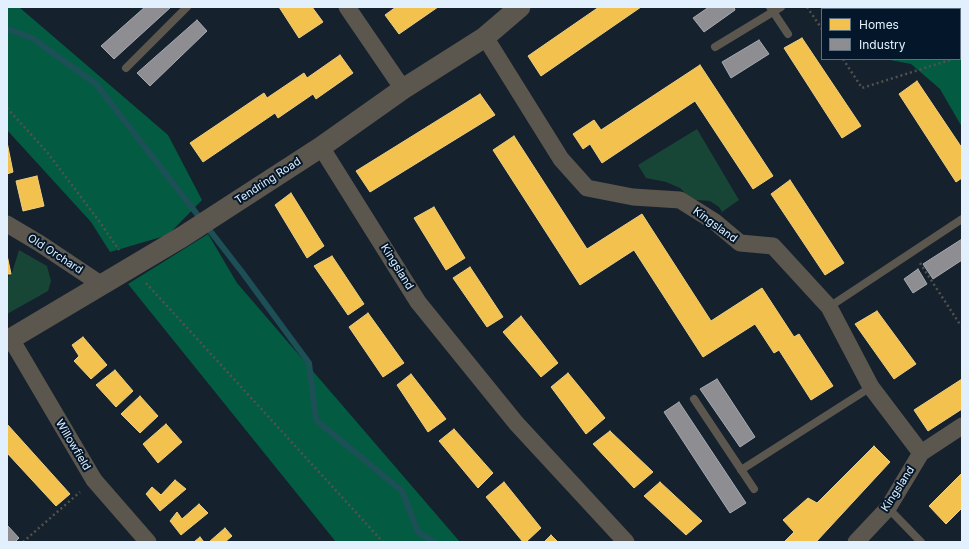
<!DOCTYPE html>
<html>
<head>
<meta charset="utf-8">
<style>
  body { margin:0 }
  #map { position:relative; width:969px; height:549px; overflow:hidden; background:#15212c; font-family:Inter,sans-serif }
  canvas { display:block }
  .frame { position:absolute; inset:0; border:8px solid #e2f0fd; pointer-events:none }
  .legend { position:absolute; left:821px; top:8px; width:140px; height:52px; box-sizing:border-box; background:#04172a; border:1px solid #5d6e7e; margin:0; padding:5px 7px; list-style:none; font-size:12px; color:#e2f0fd }
  .legend li { display:flex; align-items:center; gap:8px; height:20px }
  .legend b { width:20px; border:1px solid #5d6e7e }
</style>
</head>
<body>
<div id="map">
<canvas width="969" height="549"></canvas>
<div class="frame"></div>
<ul class="legend">
<li><b style="height:11px;background:#f2c14e"></b>Homes</li>
<li><b style="height:11px;background:#8d8d92"></b>Industry</li>
</ul>
</div>
<script>
const g = document.querySelector('canvas').getContext('2d');
g.lineJoin = 'round';
function fillPath(path, color) { g.fillStyle = color; g.fill(path, 'evenodd'); }
const shape = rows => new Path2D(rows.map(r => 'M' + r).join(''));
function trace(path, color, width, dash) { g.strokeStyle = color; g.lineWidth = width; g.lineCap = dash ? 'butt' : 'round'; g.setLineDash(dash || []); g.stroke(path); }
function write(font, color, halo, rows, align = 'center') {
  g.font = font + ' Inter,sans-serif'; g.lineWidth = 4; g.setLineDash([]); g.textBaseline = 'middle'; g.strokeStyle = halo; g.fillStyle = color; for (const [text, x, y, turn = 0] of rows) {
    g.save(); g.translate(x, y); g.rotate((+turn || 0) * Math.PI / 180); g.textAlign = isNaN(turn) ? turn : align; if (halo) g.strokeText(text, 0, 0); g.fillText(text, 0, 0); g.restore();
  }
}
const green = shape([
  [697,129,739,200,722,212,719,207,710,201,696,200,689,197,680,188,666,182,646,178,638,165],
  [19,250,47,266,51,281,48,291,7,314,7,278,12,273]
]);
const forest = shape([
  [7,7,19,7,168,135,202,200,168,235,110,252,91,222,7,130],
  [833,7,943,7,944,9,833,9],
  [960,41,962,45,962,127,940,89,911,64,885,59,960,59],
  [208,234,237,283,460,542,336,542,128,284]
]);
const homes = shape([
  [279,7,312,7,323,22,299,38,279,7],
  [396,7,438,7,399,34,385,15,396,7],
  [599,7,641,7,541,76,528,56,599,7],
  [802,38,861,126,842,138,784,48,802,38],
  [340,55,353,73,316,99,313,94,278,118,275,113,203,162,190,143,264,93,267,98,304,73,307,78,340,55],
  [700,65,773,176,753,189,695,101,602,163,590,144,583,149,573,134,594,120,601,130,700,65],
  [917,81,962,148,962,178,956,182,899,94,917,81],
  [480,94,495,115,370,192,356,171,480,94],
  [514,136,587,249,642,214,711,321,762,288,794,337,799,334,833,386,811,400,779,350,774,353,755,324,703,357,634,250,580,285,493,150,514,136],
  [7,142,13,172,7,174,7,142],
  [37,176,44,206,23,211,16,181,37,176],
  [790,180,844,263,825,275,771,194,790,180],
  [291,193,324,246,307,258,275,205,291,193],
  [434,207,465,258,446,270,414,218,434,207],
  [7,255,11,274,7,274,7,255],
  [332,256,364,304,348,315,314,266,332,256],
  [470,267,503,317,487,327,453,278,470,267],
  [877,311,916,364,894,379,855,324,877,311],
  [368,313,404,363,383,377,349,327,368,313],
  [521,316,558,363,541,377,503,332,521,316],
  [83,337,107,365,91,379,74,361,79,356,72,345,83,337],
  [115,370,133,391,116,407,96,385,115,370],
  [568,373,605,418,586,434,551,387,568,373],
  [411,374,446,419,428,432,397,385,411,374],
  [962,379,962,409,928,431,914,410,962,379],
  [140,396,158,416,140,433,121,414,140,396],
  [7,424,70,494,56,506,7,453,7,424],
  [166,424,182,442,158,463,143,444,166,424],
  [454,429,493,473,478,488,439,441,454,429],
  [610,431,653,472,634,488,593,444,610,431],
  [874,446,890,462,816,542,784,542,794,532,783,520,808,498,817,503,874,446],
  [962,473,962,508,946,524,929,506,962,473],
  [175,480,186,489,160,511,146,494,152,487,161,495,175,480],
  [504,482,541,528,526,542,523,542,486,497,504,482],
  [660,482,702,521,686,535,644,496,660,482],
  [199,504,208,513,181,535,170,521,177,512,182,519,199,504],
  [225,528,232,536,225,542,209,542,225,528],
  [551,535,558,542,544,542,551,535],
  [200,537,204,542,194,542,200,537]
]);
const industry = shape([
  [145,7,171,7,114,59,101,46,145,7],
  [709,7,734,7,735,10,704,32,693,18,709,7],
  [197,20,207,31,150,86,137,73,197,20],
  [759,40,769,54,731,78,722,62,759,40],
  [962,239,962,260,933,279,923,264,962,239],
  [918,269,927,284,913,293,904,279,918,269],
  [717,379,755,437,740,447,700,389,717,379],
  [679,402,746,503,730,513,664,412,679,402],
  [7,525,19,538,15,542,7,542,7,525]
]);
const stream = shape([
  [7,29,32,38,96,84,242,272,309,363,316,420,402,491,418,532,434,542]
]);
const path = shape([
  [807,7,822,29],
  [955,7,956,9],
  [960,15,962,18],
  [960,57,962,56],
  [843,59,862,88,953,59],
  [7,108,47,152,99,221,119,250],
  [920,263,961,326],
  [146,283,383,542],
  [23,542,80,492]
]);
const service = shape([
  [770,7,788,34],
  [715,47,781,7],
  [126,68,187,7],
  [829,307,962,219],
  [694,399,754,489],
  [741,470,871,387],
  [888,508,921,542]
]);
const minor = shape([
  [347,7,403,89],
  [485,37,561,159,587,188,633,197,680,200,715,222,740,243,773,246,829,307,871,387,921,453,888,508,856,542],
  [321,147,418,302,516,423,626,542],
  [7,224,39,243,102,285],
  [11,339,94,480,148,542],
  [921,453,962,426]
]);
const tertiary = shape([
  [7,341,182,237,321,147,403,89,485,37,520,7]
]);
const streetNames = [
  ["Tendring Road",268,181,-33],
  ["Kingsland",715,225,36],
  ["Old Orchard",55,254,33],
  ["Kingsland",397,267,58],
  ["Willowfield",73,445,59],
  ["Kingsland",898,489,-57]
];
fillPath(green, '#174636');
fillPath(forest, '#035c42');
fillPath(homes, '#f2c14e');
trace(homes, '#edcf82', 1);
fillPath(industry, '#8d8d92');
trace(industry, '#a6abb2', 1);
trace(stream, '#1c5056', 6);
trace(path, '#53514d', 2.5, [2, 3]);
trace(service, '#5b564e', 8);
trace(minor, '#5b564e', 17);
trace(tertiary, '#5b564e', 21);
write('11px', '#e2f0fd', '#04172a', streetNames);
</script>
</body>
</html>
